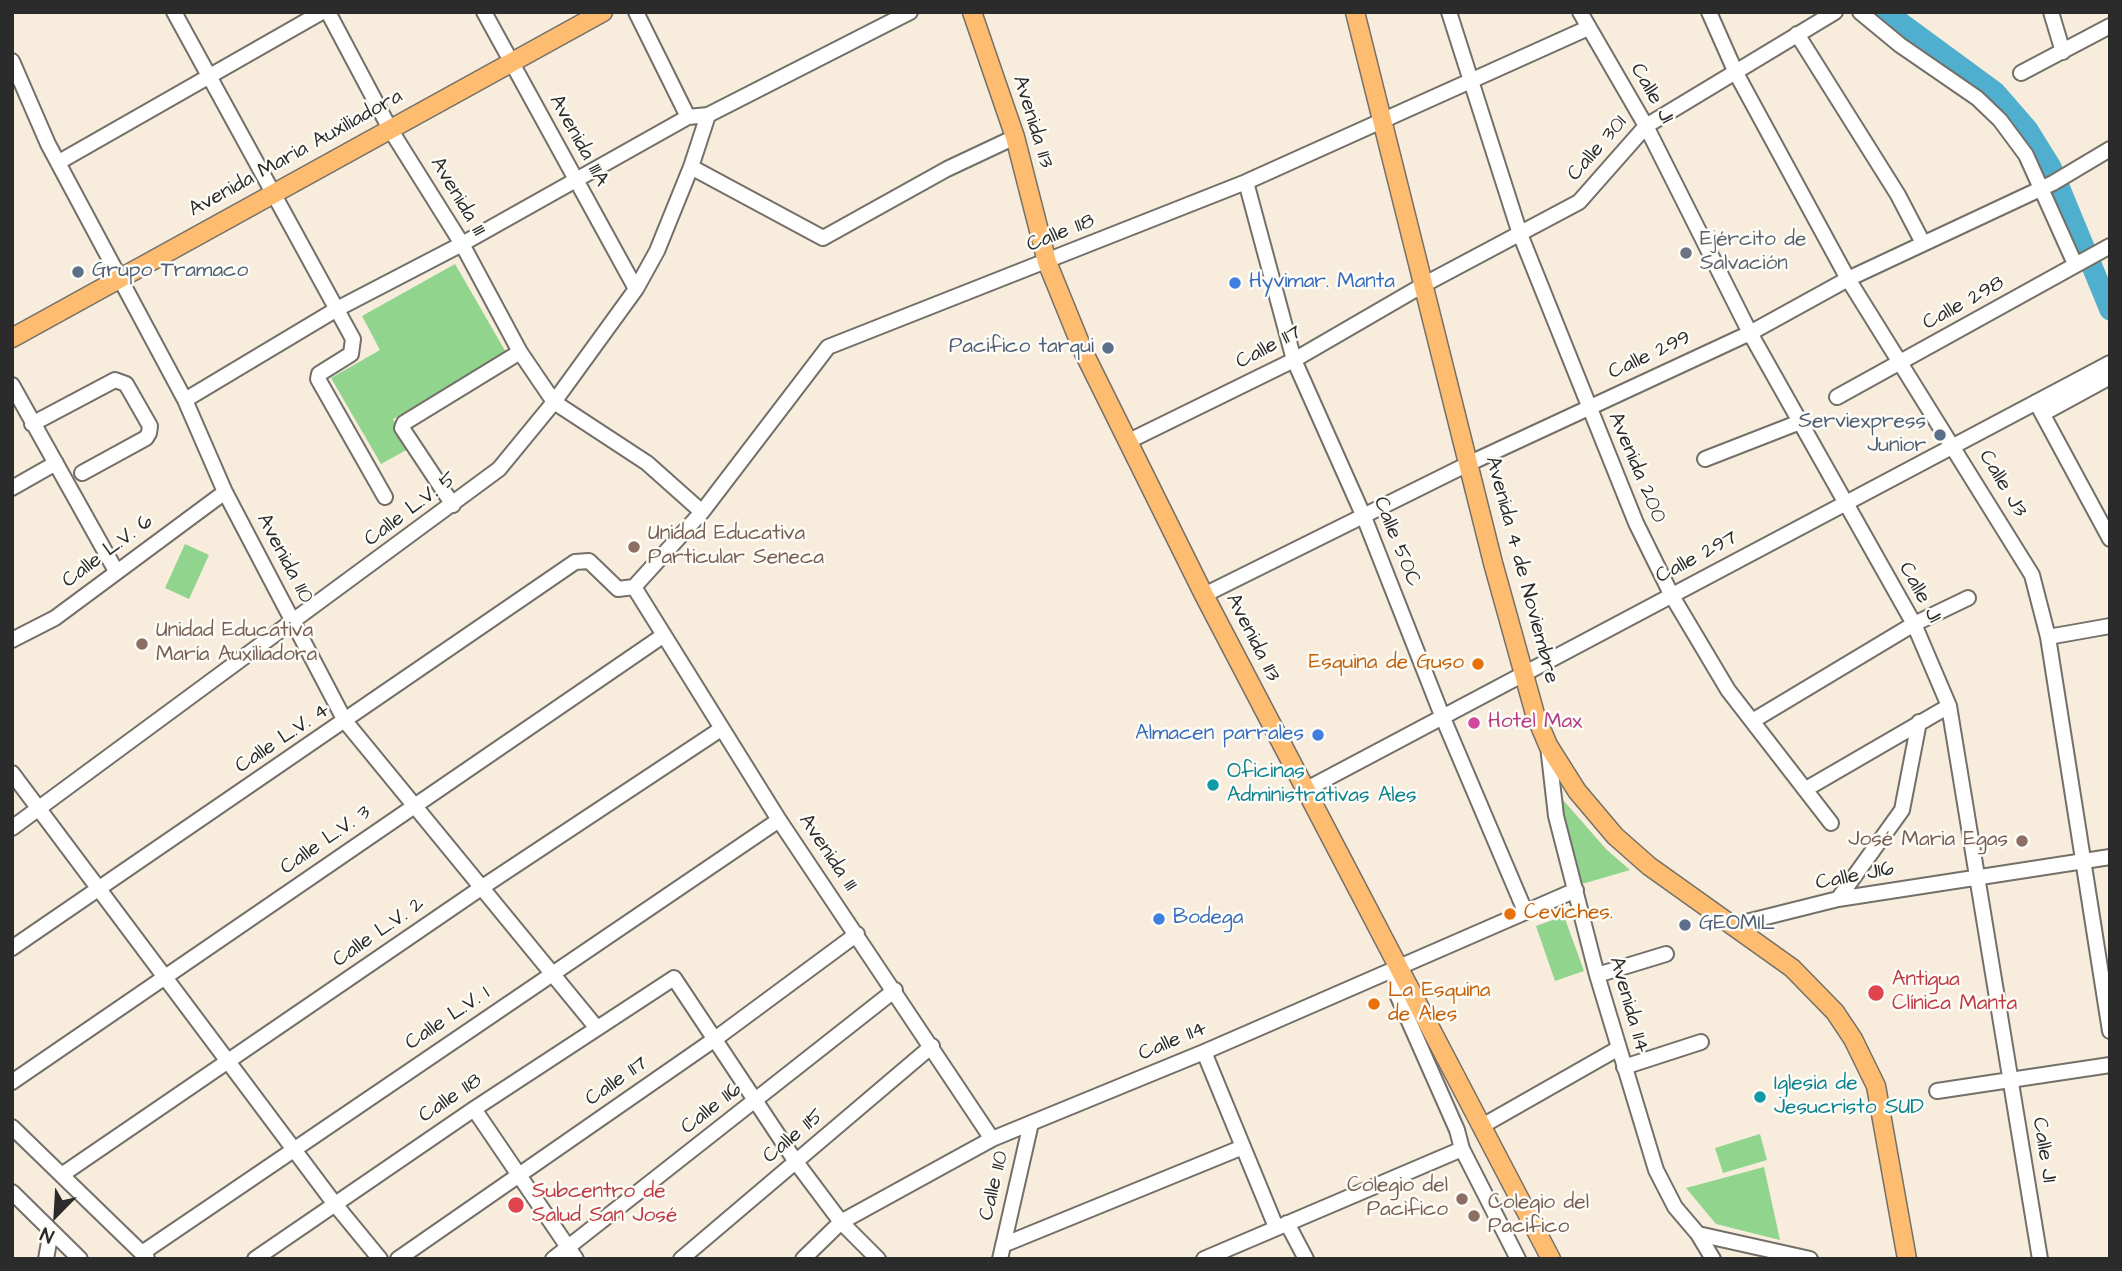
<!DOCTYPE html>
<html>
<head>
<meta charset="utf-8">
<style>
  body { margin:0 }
  #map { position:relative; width:2122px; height:1271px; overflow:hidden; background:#f8eddc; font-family:"Architects Daughter",sans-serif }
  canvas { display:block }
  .frame { position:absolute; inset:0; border:14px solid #2b2b2b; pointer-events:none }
  .north { position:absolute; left:21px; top:1180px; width:70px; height:70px; -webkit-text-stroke:5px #fdfcf7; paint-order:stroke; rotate:204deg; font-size:19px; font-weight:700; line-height:28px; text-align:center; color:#2b2b2b }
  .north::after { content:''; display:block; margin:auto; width:24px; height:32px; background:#2b2b2b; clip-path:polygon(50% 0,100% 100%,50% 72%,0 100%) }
</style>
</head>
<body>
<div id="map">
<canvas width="2122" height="1271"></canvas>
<div class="frame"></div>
<div class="north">N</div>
</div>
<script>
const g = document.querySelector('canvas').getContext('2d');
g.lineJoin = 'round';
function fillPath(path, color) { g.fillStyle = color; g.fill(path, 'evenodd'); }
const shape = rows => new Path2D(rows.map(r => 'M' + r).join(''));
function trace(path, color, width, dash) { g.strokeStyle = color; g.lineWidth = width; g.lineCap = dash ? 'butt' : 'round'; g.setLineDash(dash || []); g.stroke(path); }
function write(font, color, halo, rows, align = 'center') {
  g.font = font + ' "Architects Daughter",sans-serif'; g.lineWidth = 5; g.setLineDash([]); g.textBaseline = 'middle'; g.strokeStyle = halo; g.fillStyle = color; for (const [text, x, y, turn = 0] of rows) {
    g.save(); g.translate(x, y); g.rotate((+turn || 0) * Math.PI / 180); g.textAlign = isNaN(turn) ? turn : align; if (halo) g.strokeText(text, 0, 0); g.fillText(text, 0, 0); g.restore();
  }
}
const green = shape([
  [455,264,507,354,393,419,410,448,381,464,331,378,380,350,362,316],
  [185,544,209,555,189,599,165,588],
  [1556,792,1606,849,1630,870,1582,884],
  [1564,916,1584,971,1555,981,1536,926],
  [1760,1134,1767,1160,1723,1173,1715,1148],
  [1764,1167,1780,1240,1716,1224,1686,1188]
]);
const river = shape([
  [1886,12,1995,92,2028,130,2051,167,2110,310]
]);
const minor = shape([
  [174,12,353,339,351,354,319,374,318,379,385,497],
  [328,12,390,129,462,244,520,352,554,402,647,463,702,512],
  [484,12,636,289],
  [636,12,688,117],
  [1449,12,1520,234,1636,523,1672,596,1728,690,1831,823],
  [1580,12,1646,126,1750,333,1914,624,1949,706,2040,1259],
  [1709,12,1736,73,1848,279,2032,575,2048,637,2110,1031],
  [1860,12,1900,45,1977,98,2000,120,2026,155,2075,264],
  [2051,12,2063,52],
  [1797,34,1898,195,1923,243],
  [12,61,48,144,185,400,225,492,345,721,596,1027],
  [2021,73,2110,26],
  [59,162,322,12],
  [691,167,823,238,947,169,1015,137],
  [1246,182,1294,360,1364,517,1443,718,1525,911],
  [12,385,116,571],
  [1837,397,2110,246],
  [185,400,337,309,462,244,688,117,708,115,910,12],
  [2036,402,2110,539],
  [2044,413,2110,377],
  [32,424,115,380,126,384,150,426,149,433,146,438,82,473],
  [1129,441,1294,360,1425,284,1579,202,1646,126,1835,12],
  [1705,459,1800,422],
  [12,488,56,463],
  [453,505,402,428,404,423,520,352],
  [634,587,702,512,828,347,1246,182,1588,28],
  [634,587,779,820,992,1139],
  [1204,595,1470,463,1750,333,1848,279,2053,183,2110,149],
  [2048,637,2110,626],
  [12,640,55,618,225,492],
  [1754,720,1914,624,1968,598],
  [1548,746,1556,816,1597,975,1656,1170,1675,1207,1698,1234,1713,1259],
  [12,773,334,1203,380,1259],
  [1806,789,1949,706],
  [1305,790,2110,363],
  [12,828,499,469,554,402,636,289,657,251,691,167,708,115],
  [1838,899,1902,810,1919,722],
  [1734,925,1838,899,2110,857],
  [12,948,575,562,589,561,618,589,634,587],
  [1397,968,1396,992,1457,1130,1462,1149,1518,1259],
  [1597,975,1666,954],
  [1204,1052,1276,1227],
  [1624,1067,1701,1042],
  [12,1082,664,635],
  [1937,1091,2110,1065],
  [474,1109,576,1259],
  [1482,1126,1619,1048],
  [12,1127,147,1258],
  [63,1174,481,888,721,729],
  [12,1192,80,1259],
  [1287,1223,1306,1259],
  [1698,1234,1810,1259],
  [1003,1245,1243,1147],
  [142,1253,779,820],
  [46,1259,51,1231],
  [255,1259,474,1109,674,978,796,1162,841,1222,878,1259],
  [398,1259,715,1039,857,934],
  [553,1259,895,990],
  [681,1259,932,1046],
  [803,1259,841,1222,992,1139,1204,1052,1576,890],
  [1000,1259,1031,1123],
  [1204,1259,1462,1149]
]);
const major = shape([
  [972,12,1015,137,1047,262,1084,353,1204,595,1551,1259],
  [1355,12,1493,563,1535,714,1548,745,1577,791,1615,836,1649,866,1792,968,1835,1012,1853,1039,1876,1086,1907,1259],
  [12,338,603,12]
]);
const markers = [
  [1686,253,7,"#6b7280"],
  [78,272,7,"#5c6f8a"],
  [1235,283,7,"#3f7fe0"],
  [1108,348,7,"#5c6f8a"],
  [1940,435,7,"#5c6f8a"],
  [634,547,7,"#8d6e63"],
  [142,644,7,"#8d6e63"],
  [1478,664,7,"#e8710a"],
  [1474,723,7,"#d1479c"],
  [1318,735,7,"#3f7fe0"],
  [1213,785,7,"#0f9aa8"],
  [2022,841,7,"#8d6e63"],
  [1510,914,7,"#e8710a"],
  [1159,919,7,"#3f7fe0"],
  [1685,925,7,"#5c6f8a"],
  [1876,993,9,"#e0444e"],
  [1374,1004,7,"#e8710a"],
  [1760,1097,7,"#0f9aa8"],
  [1462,1199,7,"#8d6e63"],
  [516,1205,9,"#e0444e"],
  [1474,1216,7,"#8d6e63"]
];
const streetNames = [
  ["Calle J1",1651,94,60],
  ["Avenida 113",1032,122,73],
  ["Avenida 111A",578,141,61],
  ["Calle 301",1598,149,-49],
  ["Avenida Maria Auxiliadora",296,154,-29],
  ["Avenida 111",457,197,59],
  ["Calle 118",1061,234,-22],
  ["Calle 298",1964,304,-29],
  ["Calle 117",1269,348,-28],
  ["Calle 299",1650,356,-25],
  ["Avenida 200",1636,468,67],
  ["Calle J3",2002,484,59],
  ["Calle L.V. 5",411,510,-37],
  ["Calle 50C",1396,542,68],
  ["Calle L.V. 6",108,552,-37],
  ["Calle 297",1697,558,-28],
  ["Avenida 110",284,559,62],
  ["Avenida 4 de Noviembre",1521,570,75],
  ["Calle J1",1919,593,61],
  ["Avenida 113",1252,638,63],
  ["Calle L.V. 4",283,739,-34],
  ["Calle L.V. 3",326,841,-35],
  ["Avenida 111",827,853,56],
  ["Calle J16",1855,877,-11],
  ["Calle L.V. 2",379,933,-35],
  ["Avenida 114",1628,1005,74],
  ["Calle L.V. 1",448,1019,-34],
  ["Calle 114",1173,1042,-23],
  ["Calle 117",617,1082,-35],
  ["Calle 118",451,1099,-34],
  ["Calle 116",712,1109,-38],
  ["Calle 115",794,1137,-40],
  ["Calle J1",2043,1150,81],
  ["Calle 110",995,1186,-77]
];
const worshipNames = [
  ["Ejército de",1700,241],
  ["Salvación",1700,265]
];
const serviceNames = [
  ["Grupo Tramaco",92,272],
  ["Pacifico tarqui",1094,348,"right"],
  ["Serviexpress",1926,423,"right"],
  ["Junior",1926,447,"right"],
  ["GEOMIL",1699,925]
];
const shopNames = [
  ["Hyvimar. Manta",1249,283],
  ["Almacen parrales",1304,735,"right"],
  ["Bodega",1173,919]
];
const educationNames = [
  ["Unidad Educativa",648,535],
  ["Particular Seneca",648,559],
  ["Unidad Educativa",156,632],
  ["María Auxiliadora",156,656],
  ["José Maria Egas",2008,841,"right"],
  ["Colegio del",1448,1187,"right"],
  ["Pacìfico",1448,1211,"right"],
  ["Colegio del",1488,1204],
  ["Pacifico",1488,1228]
];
const foodNames = [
  ["Esquina de Guso",1464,664,"right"],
  ["Ceviches.",1524,914],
  ["La Esquina",1388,992],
  ["de Ales",1388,1016]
];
const hotelNames = [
  ["Hotel Max",1488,723]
];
const cultureNames = [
  ["Oficinas",1227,773],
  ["Administrativas Ales",1227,797],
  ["Iglesia de",1774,1085],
  ["Jesucristo SUD",1774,1109]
];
const healthNames = [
  ["Antigua",1892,981],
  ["Clínica Manta",1892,1005],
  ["Subcentro de",532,1193],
  ["Salud San José",532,1217]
];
fillPath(green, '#90d48d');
trace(river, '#50afcf', 21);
trace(minor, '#736f69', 18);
trace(major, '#736f69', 21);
trace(minor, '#fff', 14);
trace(major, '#fdbc6f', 18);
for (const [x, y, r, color] of markers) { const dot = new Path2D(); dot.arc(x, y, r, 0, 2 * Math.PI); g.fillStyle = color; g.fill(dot); trace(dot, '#fdfcf7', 2.5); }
write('21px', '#2b2b2b', '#fdfcf7', streetNames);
write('21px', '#5b616d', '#fdfcf7', worshipNames, 'left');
write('21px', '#4e5e75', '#fdfcf7', serviceNames, 'left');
write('21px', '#366cbe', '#fdfcf7', shopNames, 'left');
write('21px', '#785e54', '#fdfcf7', educationNames, 'left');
write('21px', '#c56008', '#fdfcf7', foodNames, 'left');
write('21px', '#b23c85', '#fdfcf7', hotelNames, 'left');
write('21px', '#0d838f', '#fdfcf7', cultureNames, 'left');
write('21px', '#be3a42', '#fdfcf7', healthNames, 'left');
</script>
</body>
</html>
